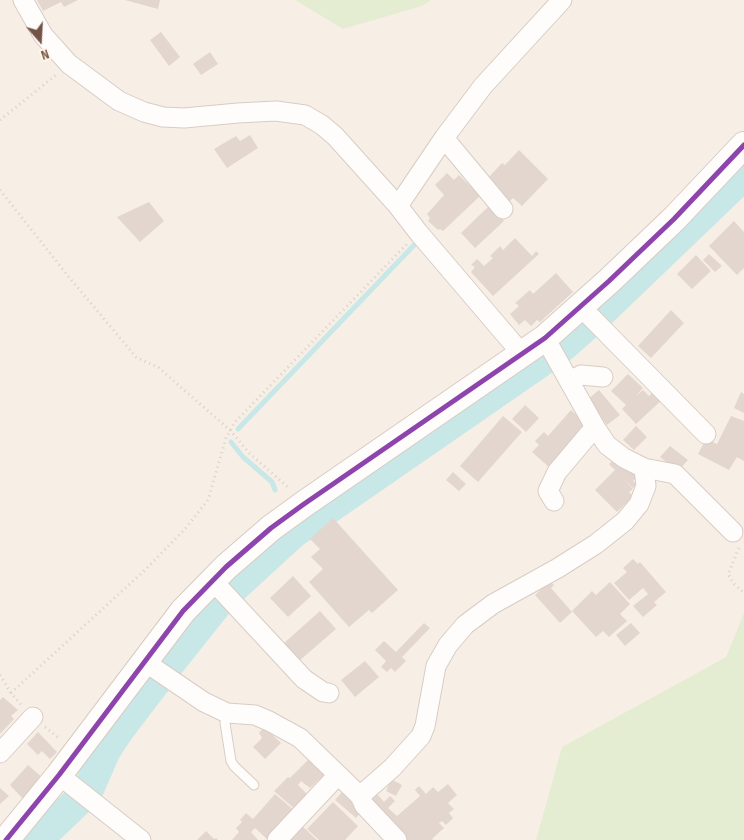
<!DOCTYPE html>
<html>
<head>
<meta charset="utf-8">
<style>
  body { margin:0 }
  #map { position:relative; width:744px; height:840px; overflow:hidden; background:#f7efe6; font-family:"Sofia Sans Condensed",sans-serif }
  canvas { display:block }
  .north { position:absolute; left:15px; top:15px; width:50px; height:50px; -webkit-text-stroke:4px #fff4e7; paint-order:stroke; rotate:161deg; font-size:14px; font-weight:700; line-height:20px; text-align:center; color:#755347 }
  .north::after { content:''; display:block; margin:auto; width:18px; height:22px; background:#755347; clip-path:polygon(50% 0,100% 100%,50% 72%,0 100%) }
</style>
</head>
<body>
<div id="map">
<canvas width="744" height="840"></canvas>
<div class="north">N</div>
</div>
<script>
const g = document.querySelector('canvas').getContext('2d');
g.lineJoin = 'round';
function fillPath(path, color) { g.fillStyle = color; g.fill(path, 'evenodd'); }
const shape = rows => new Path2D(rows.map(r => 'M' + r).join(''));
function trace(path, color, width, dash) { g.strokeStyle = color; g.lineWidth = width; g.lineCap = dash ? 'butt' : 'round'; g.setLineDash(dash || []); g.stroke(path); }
const green = shape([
  [295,0,431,0,422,6,343,29],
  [744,613,744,840,536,840,562,747,726,657]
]);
const stream = shape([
  [238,429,417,242,414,239],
  [231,442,243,457,272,482,275,490]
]);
const river = shape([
  [599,314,744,175],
  [562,347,588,324],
  [165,669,220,600,293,533,549,356],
  [89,788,105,751,118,731,156,681],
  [37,840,80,799]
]);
const building = shape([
  [37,0,78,0,64,7,61,2,43,11],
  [125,0,160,0,158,9],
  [161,32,180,57,169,66,150,40],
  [210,52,218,64,201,75,193,64],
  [250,135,258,148,227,168,214,149,236,136,240,141],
  [519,150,548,179,522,206,513,198,509,202,487,179,502,163,505,165],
  [447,173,454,180,459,175,480,196,443,231,440,229,438,230,428,221,430,218,427,214,444,195,435,185],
  [149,202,164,221,140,242,117,217],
  [490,205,504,221,475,248,461,233],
  [734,221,744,232,744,268,737,275,709,246],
  [515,238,532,256,536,251,539,254,493,296,471,272,475,267,471,265,477,259,484,266,493,258,490,256,500,246,503,250],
  [709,254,722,266,715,272,703,260],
  [696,255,711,271,692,289,677,274],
  [556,273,573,292,540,322,537,320,531,326,525,320,519,325,510,314,519,306,515,303,530,290,533,294],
  [671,310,684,323,651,358,638,346],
  [628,374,643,388,636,396,643,390,649,396,656,389,665,397,636,424,622,409,626,405,611,391],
  [599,390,620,415,607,425,587,400],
  [741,392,744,394,744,413,734,408],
  [525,405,539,418,526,432,512,419],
  [571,410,590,427,551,469,532,452,539,445,535,441,544,432,548,436],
  [503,416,522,432,478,482,460,466],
  [731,416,744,421,744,461,737,457,729,470,698,454,706,439,717,444],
  [636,426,647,437,634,450,623,440],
  [670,446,688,460,678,471,660,457],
  [618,456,638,476,633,481,637,485,633,488,624,480,633,489,629,492,633,496,617,512,595,490,615,470,609,464],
  [453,472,466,484,459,491,446,480],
  [333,518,398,590,372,613,369,610,349,627,309,582,323,569,311,557,320,549,310,539],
  [633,559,638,564,640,562,666,592,654,602,657,605,643,617,633,606,648,594,643,588,629,600,614,583,627,572,623,568],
  [293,576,311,596,288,617,270,598],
  [550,581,554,585,551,588,572,612,560,623,535,595],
  [610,582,630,604,620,614,627,621,609,637,603,631,596,637,572,611,592,591,596,595],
  [320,611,336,629,299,661,283,644],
  [424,623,430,628,402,657,406,661,395,672,391,668,387,672,381,667,386,661,375,650,384,641,396,652],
  [631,623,640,633,625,646,616,635],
  [365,661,379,677,355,697,341,680],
  [3,697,18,710,11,716,14,719,0,734,0,700],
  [264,727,281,743,265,759,253,747,262,738,259,733],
  [38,732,57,752,50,759,42,751,38,755,27,744],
  [312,756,327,772,310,788,301,781,298,785,311,798,297,811,274,791,288,777,290,778],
  [28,765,44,779,24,800,10,785],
  [391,779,402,785,396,796,386,791],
  [448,784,457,795,448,803,454,809,449,813,453,818,446,825,442,821,439,823,444,828,432,839,433,840,406,840,369,803,377,794,384,802,390,796,395,801,388,808,397,816,420,796,415,790,419,786,426,794,433,787,438,792],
  [0,788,9,796,0,804],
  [342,792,362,810,356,818,335,800],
  [275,794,296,812,271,840,268,840,255,828,251,832,258,840,232,840,239,832,236,828,242,822,240,820,246,813,253,819],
  [333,802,358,826,345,840,319,840,307,829],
  [300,824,317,840,285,840],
  [206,831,214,839,216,838,218,840,197,840]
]);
const path = shape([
  [0,120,56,75],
  [0,190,68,276,136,357,159,368,231,431,249,453,290,489],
  [739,548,728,574,733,583,744,593],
  [0,675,11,693,22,706],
  [11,693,145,570,185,529,208,500,226,438,235,422,407,244],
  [45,727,60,739]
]);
const service = shape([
  [227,713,225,723,231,761,234,766,254,785]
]);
const minor = shape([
  [23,0,43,35,69,64,119,101,144,112,163,117,184,118,238,113,276,111,305,115,322,125,335,136,398,206,418,232,522,354],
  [444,138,503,209],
  [398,206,444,138,483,86,562,0],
  [581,307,706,434],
  [545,338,595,427,607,445,624,458,644,468,675,474,733,532],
  [570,381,581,375,603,377],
  [554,501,548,491,557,472,595,427],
  [212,580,304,679,323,692,329,693],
  [145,662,204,702,227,713,255,715,269,721,300,738,360,796,364,805,397,840],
  [0,753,33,717],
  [59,775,141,840],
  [360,796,392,768,421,736,425,726,436,666,448,645,465,625,493,604,558,568,596,544,625,521,639,504,646,486,644,468],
  [277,840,337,776]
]);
const secondary = shape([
  [6,840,59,775,183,611,226,567,271,528,304,504,545,338,609,281,674,219,744,145]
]);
const bus1 = shape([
  [6,840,59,775,183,611,226,567,271,528,304,504,545,338,609,281,674,219,744,145]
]);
fillPath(green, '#e4edd1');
trace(stream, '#c8e7e7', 5);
trace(river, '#c8e7e7', 31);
fillPath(building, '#e3d6ce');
trace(service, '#d8ccc5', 11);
trace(minor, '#d8ccc5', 21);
trace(secondary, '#d7cbc3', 28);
trace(path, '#d9cfcb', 3, [1, 4]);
trace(service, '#fefdfb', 9);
trace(minor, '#fefdfb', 19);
trace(secondary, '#fefdfb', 26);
trace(bus1, '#8e44ad', 5);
</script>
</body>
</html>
